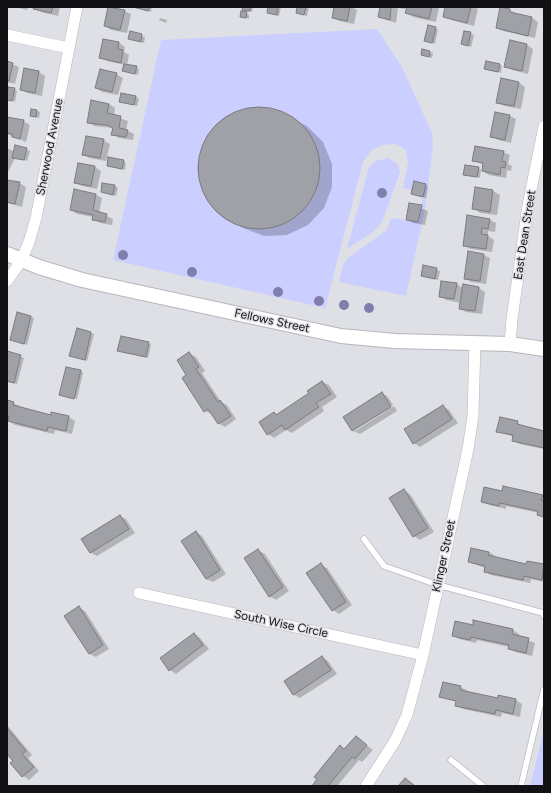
<!DOCTYPE html>
<html>
<head>
<meta charset="utf-8">
<style>
  body { margin:0 }
  #map { position:relative; width:551px; height:793px; overflow:hidden; background:#dfe0e6; font-family:Figtree,sans-serif }
  canvas { display:block }
  .frame { position:absolute; inset:0; border:8px solid #121214; pointer-events:none }
</style>
</head>
<body>
<div id="map">
<canvas width="551" height="793"></canvas>
<div class="frame"></div>
</div>
<script>
const g = document.querySelector('canvas').getContext('2d');
g.lineJoin = 'round';
function fillPath(path, color) { g.fillStyle = color; g.fill(path, 'evenodd'); }
const shape = rows => new Path2D(rows.map(r => 'M' + r).join(''));
function trace(path, color, width, dash) { g.strokeStyle = color; g.lineWidth = width; g.lineCap = dash ? 'butt' : 'round'; g.setLineDash(dash || []); g.stroke(path); }
function write(font, color, halo, rows, align = 'center') {
  g.font = font + ' Figtree,sans-serif'; g.lineWidth = 3; g.setLineDash([]); g.textBaseline = 'middle'; g.strokeStyle = halo; g.fillStyle = color; for (const [text, x, y, turn = 0] of rows) {
    g.save(); g.translate(x, y); g.rotate((+turn || 0) * Math.PI / 180); g.textAlign = isNaN(turn) ? turn : align; if (halo) g.strokeText(text, 0, 0); g.fillText(text, 0, 0); g.restore();
  }
}
const green = shape([
  [377,29,402,67,432,133,433,146,425,209,406,296,339,282,343,264,349,257,387,230,390,220,392,218,418,222,423,197,412,190,403,188,408,162,406,150,395,144,381,145,370,152,363,162,325,308,113,260,161,40],
  [388,158,398,164,400,172,382,222,373,232,347,249,369,167,376,161],
  [544,731,544,786,530,786,539,750]
]);
const shadow = shape([
  [15,7,28,7,27,10],
  [35,7,60,7,58,16,41,12],
  [134,7,152,7,151,12],
  [244,7,253,7,252,12,246,11,243,9],
  [269,7,281,7,279,16,268,13],
  [298,7,309,7,307,16,297,13],
  [335,7,352,7,357,10,354,24,339,21,333,17],
  [381,7,406,7,405,9,398,8,396,23,379,17],
  [408,7,439,7,436,22,413,17,406,13],
  [446,7,474,7,478,9,474,26,451,20,444,16],
  [510,10,516,14,532,18,538,22,535,38,503,31,497,28],
  [124,11,131,14,127,33,111,30,105,26],
  [246,13,249,15,249,19,241,16],
  [160,18,167,20,166,23,159,20],
  [435,28,438,30,435,44,425,41],
  [465,32,474,35,471,47,462,44],
  [131,33,145,37,144,43,129,39],
  [511,41,527,45,533,49,528,74,512,70,505,66],
  [119,43,125,47,124,52,129,55,127,65,139,69,138,75,124,71,125,65,107,61,100,57],
  [430,52,433,53,432,58,422,55],
  [7,62,19,67,15,84,7,82],
  [500,65,502,66,501,73,485,68],
  [25,69,39,72,45,76,42,96,27,93,21,89],
  [116,74,123,78,118,95,102,92,96,88],
  [519,83,525,87,521,109,504,106,497,102],
  [8,88,17,91,15,102,7,99],
  [136,97,139,99,137,106,120,101],
  [109,104,115,108,114,116,128,121,126,130,134,134,133,140,119,138,112,134,113,128,94,126,88,122],
  [257,108,272,109,307,126,323,142,332,164,332,187,324,208,308,225,287,235,264,236,243,228,229,220,212,205,201,184,200,161,207,139,221,122,242,111],
  [37,111,40,112,39,118,31,116],
  [510,116,516,119,511,143,498,140,491,136],
  [7,118,23,121,30,125,26,142,7,134],
  [103,140,110,144,106,161,89,158,83,154],
  [16,147,30,151,27,161,15,158,7,174,7,148,15,152],
  [503,152,510,155,508,164,512,166,511,171,507,170,506,178,489,175,481,170,480,178,464,174,478,168,483,171,484,165,473,160],
  [123,161,126,163,125,170,108,165],
  [95,167,101,171,97,189,82,186,75,183],
  [7,181,19,183,26,187,22,207,7,203],
  [425,185,428,186,426,198,413,194],
  [115,186,118,188,116,196,102,192],
  [476,189,493,191,500,195,497,215,480,213,474,209],
  [96,195,102,198,99,213,113,219,112,225,100,223,94,219,94,217,77,214,71,210],
  [410,204,428,211,425,225,413,223,407,219],
  [490,220,496,223,495,232,488,231,488,236,494,240,492,252,470,249,464,245],
  [484,255,490,258,486,284,471,282,465,278],
  [424,267,440,271,438,280,422,276],
  [457,284,463,288,479,288,485,292,482,314,466,312,460,308,461,303,446,300,440,296],
  [17,313,34,318,27,345,11,340],
  [77,329,94,334,87,361,71,356],
  [148,343,151,345,148,358,118,351],
  [7,353,24,358,17,384,7,382],
  [189,353,196,357,205,371,202,373,221,402,227,405,236,419,225,427,218,423,212,414,205,411,188,375],
  [81,371,83,373,77,399,60,394],
  [322,382,329,385,337,397,322,407,324,411,292,433,286,430,274,438,268,434,274,413,278,415,310,394],
  [382,393,388,397,393,405,355,429,355,431,394,406,397,411,360,434,353,431,345,417],
  [7,401,20,406,19,408,51,416,52,413,69,417,75,421,72,434,55,430,54,434,15,425,9,421,10,418,7,417],
  [443,406,449,410,458,423,420,447,414,443],
  [517,422,523,427,544,432,544,449,520,444,513,440,514,437,497,431],
  [404,490,410,494,434,532,420,540,414,536],
  [503,492,544,497,544,518,538,515,539,513,506,506,506,509,489,505,482,502],
  [120,516,126,519,135,533,97,556,91,553],
  [196,532,202,536,226,574,213,582,206,579],
  [258,550,265,554,289,591,276,600,269,596],
  [489,552,495,556,495,558,527,565,528,562,544,565,544,582,531,579,530,583,491,575,485,571,485,568,469,562],
  [321,565,327,568,352,605,339,614,333,610],
  [79,608,85,611,109,649,96,657,90,654],
  [474,621,513,630,519,634,519,637,535,643,532,656,515,652,509,648,509,647,477,640,476,643,459,639,453,635,473,626],
  [194,634,200,638,209,649,176,674,170,670],
  [322,657,328,661,337,674,300,698,294,695,285,681],
  [460,687,467,690,466,692,498,699,499,696,516,700,522,704,520,717,502,713,501,717,463,709,456,705,457,702,441,696],
  [7,725,32,755,28,758,39,771,29,780,23,776,11,764,14,761,7,752],
  [356,737,373,750,362,762,359,760,337,786,313,786,341,747,345,749]
]);
const building = shape([
  [34,7,53,7,51,13,33,9,34,7],
  [108,7,125,10,120,30,104,26,108,7],
  [133,7,149,7,148,11,133,7],
  [243,7,250,7,250,11,242,10,243,7],
  [268,7,278,7,277,15,267,13,268,7],
  [297,7,306,7,304,15,296,13,297,7],
  [334,7,350,7,347,21,332,18,334,7],
  [380,7,391,7,390,20,378,17,380,7],
  [407,7,432,7,429,19,405,13,407,7],
  [445,7,471,7,467,23,443,17,445,7],
  [500,7,510,9,510,12,532,17,528,36,496,28,500,7],
  [241,11,247,12,246,18,240,17,241,11],
  [428,25,436,27,432,43,424,41,428,25],
  [130,31,142,34,141,42,128,39,130,31],
  [464,31,471,32,468,46,461,44,464,31],
  [103,39,119,42,118,49,123,50,121,63,99,58,103,39],
  [510,40,527,44,522,71,504,67,510,40],
  [422,49,430,51,429,57,421,55,422,49],
  [7,61,13,63,9,81,7,81,7,61],
  [486,61,500,64,498,72,484,69,486,61],
  [124,64,137,66,135,74,122,71,124,64],
  [24,68,39,71,35,93,20,90,24,68],
  [100,69,117,73,112,92,95,88,100,69],
  [501,78,519,82,514,106,496,103,501,78],
  [8,87,15,88,12,101,7,100,8,87],
  [121,93,136,96,134,105,119,102,121,93],
  [91,100,109,104,107,113,121,116,119,128,128,130,126,137,111,135,113,128,107,125,87,123,91,100],
  '198 168a61 61 0 1 1 122 0a61 61 0 1 1-122 0Z',
  [31,109,37,110,36,117,30,116,31,109],
  [495,112,510,115,505,140,490,137,495,112],
  [7,117,24,120,20,139,12,137,12,134,7,133,7,117],
  [86,136,104,139,100,158,82,155,86,136],
  [15,145,27,148,24,160,12,158,15,145],
  [475,146,504,151,502,161,506,162,505,168,501,167,500,175,482,171,483,163,472,161,475,146],
  [108,157,124,160,122,169,107,166,108,157],
  [78,163,95,166,91,186,74,183,78,163],
  [465,165,479,167,477,177,463,175,465,165],
  [7,180,20,182,15,204,7,202,7,180],
  [414,181,426,184,423,197,411,194,414,181],
  [102,183,115,185,113,195,101,192,102,183],
  [475,187,493,190,490,212,472,209,475,187],
  [74,189,96,194,93,210,107,214,105,222,92,220,93,215,70,210,74,189],
  [409,203,422,205,418,222,406,220,409,203],
  [467,215,490,219,488,229,482,228,481,234,488,235,486,249,463,246,467,215],
  [468,251,484,254,480,281,464,279,468,251],
  [423,265,437,268,435,279,421,276,423,265],
  [441,281,457,283,454,299,439,297,441,281],
  [463,284,479,287,475,311,459,309,463,284],
  [17,312,31,316,24,344,10,340,17,312],
  [77,328,91,332,85,360,69,356,77,328],
  [121,336,149,342,146,357,117,351,121,336],
  [7,351,21,355,14,383,7,381,7,351],
  [189,352,199,367,196,369,218,402,220,400,231,416,218,424,208,409,204,412,182,378,186,375,177,360,189,352],
  [66,367,81,370,74,399,59,395,66,367],
  [322,381,331,394,316,403,319,407,285,430,282,425,267,435,259,422,274,412,276,415,309,393,307,391,322,381],
  [382,392,391,407,352,431,343,417,382,392],
  [7,400,14,402,13,405,51,415,51,412,69,416,66,431,48,427,47,431,8,421,9,416,7,416,7,400],
  [443,405,452,419,413,444,404,429,443,405],
  [500,417,518,421,517,424,544,431,544,448,512,441,513,435,496,432,500,417],
  [503,486,543,495,541,500,544,501,544,517,537,515,538,511,500,503,499,506,481,502,484,487,502,491,503,486],
  [404,489,428,528,413,537,389,498,404,489],
  [120,515,129,529,90,553,81,539,120,515],
  [196,531,220,570,206,579,181,541,196,531],
  [471,548,489,552,488,555,526,564,527,561,544,564,542,580,524,576,523,580,484,572,485,566,468,562,471,548],
  [258,549,283,587,269,597,244,558,258,549],
  [321,563,346,602,332,611,306,573,321,563],
  [79,606,103,645,89,654,64,616,79,606],
  [473,620,513,629,512,634,529,638,526,653,508,649,509,645,471,637,470,640,452,636,455,621,473,625,473,620],
  [194,633,203,645,169,671,160,658,194,633],
  [322,656,331,670,293,695,284,681,322,656],
  [443,682,461,686,460,690,498,698,498,695,516,699,513,714,496,710,495,714,455,706,456,701,439,697,443,682],
  [7,728,26,751,22,754,34,767,22,777,10,763,13,761,7,754,7,728],
  [356,736,367,745,355,759,352,757,328,786,312,786,317,779,314,777,340,745,344,749,356,736],
  [405,778,415,786,398,786,405,778]
]);
const service = shape([
  [364,539,384,566,438,585,543,613,544,616],
  [451,760,483,786],
  [521,786,544,689]
]);
const minor = shape([
  [7,35,69,48],
  [7,281,21,261,29,242,36,218,77,7],
  [510,344,512,319,528,205,544,126],
  [139,593,423,655],
  [366,786,395,741,407,715,423,655,468,449,473,416,475,343]
]);
const tertiary = shape([
  [7,254,39,267,82,280,341,336,395,341,510,344,544,349]
]);
const trees = [
  [382,193],
  [123,255],
  [192,272],
  [278,292],
  [319,301],
  [344,305],
  [369,308]
];
const streetNames = [
  ["Sherwood Avenue",50,147,-79],
  ["East Dean Street",525,235,-81],
  ["Fellows Street",272,321,12],
  ["Klinger Street",444,556,-78],
  ["South Wise Circle",281,624,12]
];
fillPath(green, '#cacfff');
fillPath(shadow, '#0003');
fillPath(building, '#a0a1a7');
trace(building, '#7a7b80', 1);
trace(service, '#b6b7bc', 7);
trace(minor, '#b6b7bc', 12);
trace(tertiary, '#b6b7bc', 16);
trace(service, '#fff', 5.5);
trace(minor, '#fff', 11);
trace(tertiary, '#fff', 14);
g.fillStyle = '#807ead';
for (const [x, y] of trees) { g.beginPath(); g.arc(x, y, 5, 0, 2 * Math.PI); g.fill(); }
write('12px', '#121214', '#dfe0e6', streetNames);
</script>
</body>
</html>
